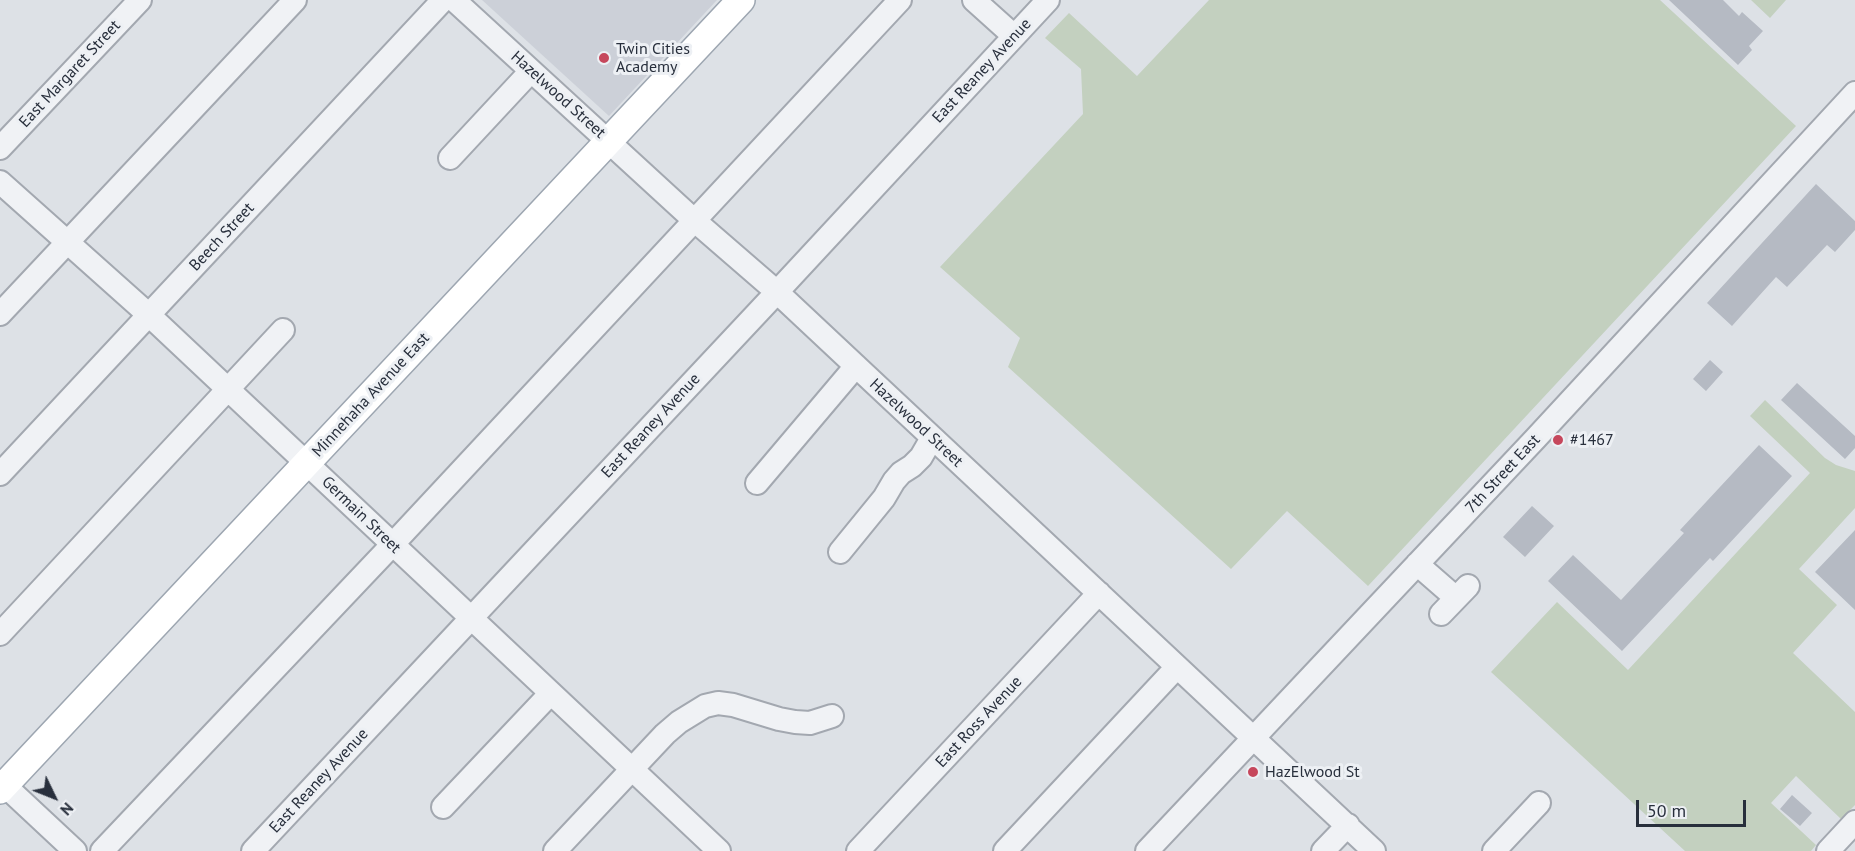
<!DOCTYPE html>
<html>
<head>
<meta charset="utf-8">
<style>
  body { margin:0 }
  #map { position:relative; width:1855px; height:851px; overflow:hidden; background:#dde1e6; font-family:"PT Sans",sans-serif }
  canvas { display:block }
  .north { position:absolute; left:24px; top:767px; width:60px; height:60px; -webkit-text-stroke:4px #edf0f4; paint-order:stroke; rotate:133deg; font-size:16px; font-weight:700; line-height:24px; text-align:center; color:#282f3c }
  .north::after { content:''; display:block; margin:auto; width:21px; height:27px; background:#282f3c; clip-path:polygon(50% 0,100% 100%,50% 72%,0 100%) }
  .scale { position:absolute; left:1636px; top:800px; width:110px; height:27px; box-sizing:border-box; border:3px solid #282f3c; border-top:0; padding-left:8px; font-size:18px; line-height:21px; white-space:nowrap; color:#282f3c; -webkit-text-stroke:4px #edf0f4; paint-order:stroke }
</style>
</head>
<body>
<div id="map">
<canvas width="1855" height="851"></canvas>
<div class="north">N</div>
<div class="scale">50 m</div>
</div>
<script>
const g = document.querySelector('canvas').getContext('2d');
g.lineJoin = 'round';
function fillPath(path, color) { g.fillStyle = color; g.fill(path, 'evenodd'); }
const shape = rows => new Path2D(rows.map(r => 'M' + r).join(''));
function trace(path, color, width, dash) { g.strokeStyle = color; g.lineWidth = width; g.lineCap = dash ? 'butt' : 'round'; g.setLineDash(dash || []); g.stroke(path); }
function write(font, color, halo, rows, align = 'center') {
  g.font = font + ' "PT Sans",sans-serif'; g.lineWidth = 6; g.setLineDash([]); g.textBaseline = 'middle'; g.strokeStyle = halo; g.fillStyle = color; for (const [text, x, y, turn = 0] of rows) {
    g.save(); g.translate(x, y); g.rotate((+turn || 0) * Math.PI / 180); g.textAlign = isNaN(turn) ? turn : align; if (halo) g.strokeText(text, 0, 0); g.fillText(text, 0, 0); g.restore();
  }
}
const built = shape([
  [482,0,717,0,609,116]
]);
const green = shape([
  [1209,0,1660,0,1796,126,1368,586,1287,511,1231,569,1008,367,1020,338,940,267,1083,114,1081,69,1045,38,1069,13,1137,76],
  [1751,0,1786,0,1770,18],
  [1765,400,1825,458,1836,465,1855,471,1855,508,1799,569,1837,605,1793,653,1855,712,1855,805,1841,819,1796,776,1771,803,1816,845,1811,851,1685,851,1491,672,1557,602,1628,670,1810,473,1750,416]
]);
const building = shape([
  [1669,0,1723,0,1739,16,1742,12,1763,31,1749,46,1752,50,1738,65],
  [1816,184,1855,221,1855,230,1835,252,1827,245,1787,287,1776,277,1732,326,1707,303],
  [1710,360,1723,372,1706,391,1693,379],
  [1797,383,1855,436,1855,448,1845,459,1781,400],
  [1759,445,1792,476,1713,561,1710,558,1622,651,1548,581,1573,555,1621,600,1684,533,1680,530],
  [1532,506,1554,526,1525,557,1503,537],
  [1855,530,1855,610,1815,572],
  [1792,795,1812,813,1800,826,1780,809]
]);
const minor = shape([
  [454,0,695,221,777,292,1374,851],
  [974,0,1014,36],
  [0,148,140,0],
  [450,158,531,71],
  [0,182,149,315,719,851],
  [0,314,295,0],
  [0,474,443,0],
  [757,483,856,366],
  [840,552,884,498,894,481,901,473,912,466,921,457,932,438],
  [1417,564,1456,598],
  [1441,614,1468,586],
  [0,634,283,330],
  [0,781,75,851],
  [443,807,551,693],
  [102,851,392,545,900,0],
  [253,851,777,292,1048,0],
  [555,851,665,734,679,722,705,706,718,703,733,705,779,719,795,722,810,723,832,716],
  [858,851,1099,593],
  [1005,851,1177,667],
  [1147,851,1536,438,1855,93],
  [1323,851,1348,825],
  [1494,851,1539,803],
  [1828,851,1855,822]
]);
const major = shape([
  [0,790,741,0]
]);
const markers = [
  [604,58,6,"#c6475c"],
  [1558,440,6,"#c6475c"],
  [1253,772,6,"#c6475c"]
];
const poiNames = [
  ["Twin Cities",616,49],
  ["Academy",616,67],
  ["#1467",1570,440],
  ["HazElwood St",1265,772]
];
const streetNames = [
  ["East Reaney Avenue",982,71,-47],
  ["East Margaret Street",70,74,-47],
  ["Hazelwood Street",558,95,42],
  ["Beech Street",222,237,-47],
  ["Minnehaha Avenue East",371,395,-47],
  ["Hazelwood Street",916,423,43],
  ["East Reaney Avenue",651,426,-47],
  ["7th Street East",1503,474,-47],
  ["Germain Street",361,515,44],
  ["East Ross Avenue",979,722,-47],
  ["East Reaney Avenue",319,781,-47]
];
fillPath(built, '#ccd0d8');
fillPath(green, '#c3d0bf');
fillPath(building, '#b5bac3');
trace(minor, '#a3a8b0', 26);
trace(major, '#9da6b1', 30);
trace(minor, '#f0f2f5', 22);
trace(major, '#fff', 27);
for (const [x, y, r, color] of markers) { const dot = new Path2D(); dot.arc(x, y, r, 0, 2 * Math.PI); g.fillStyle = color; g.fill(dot); trace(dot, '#edf0f4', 2); }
write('16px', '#282f3c', '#edf0f4', poiNames, 'left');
write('16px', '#282f3c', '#edf0f4', streetNames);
</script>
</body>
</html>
